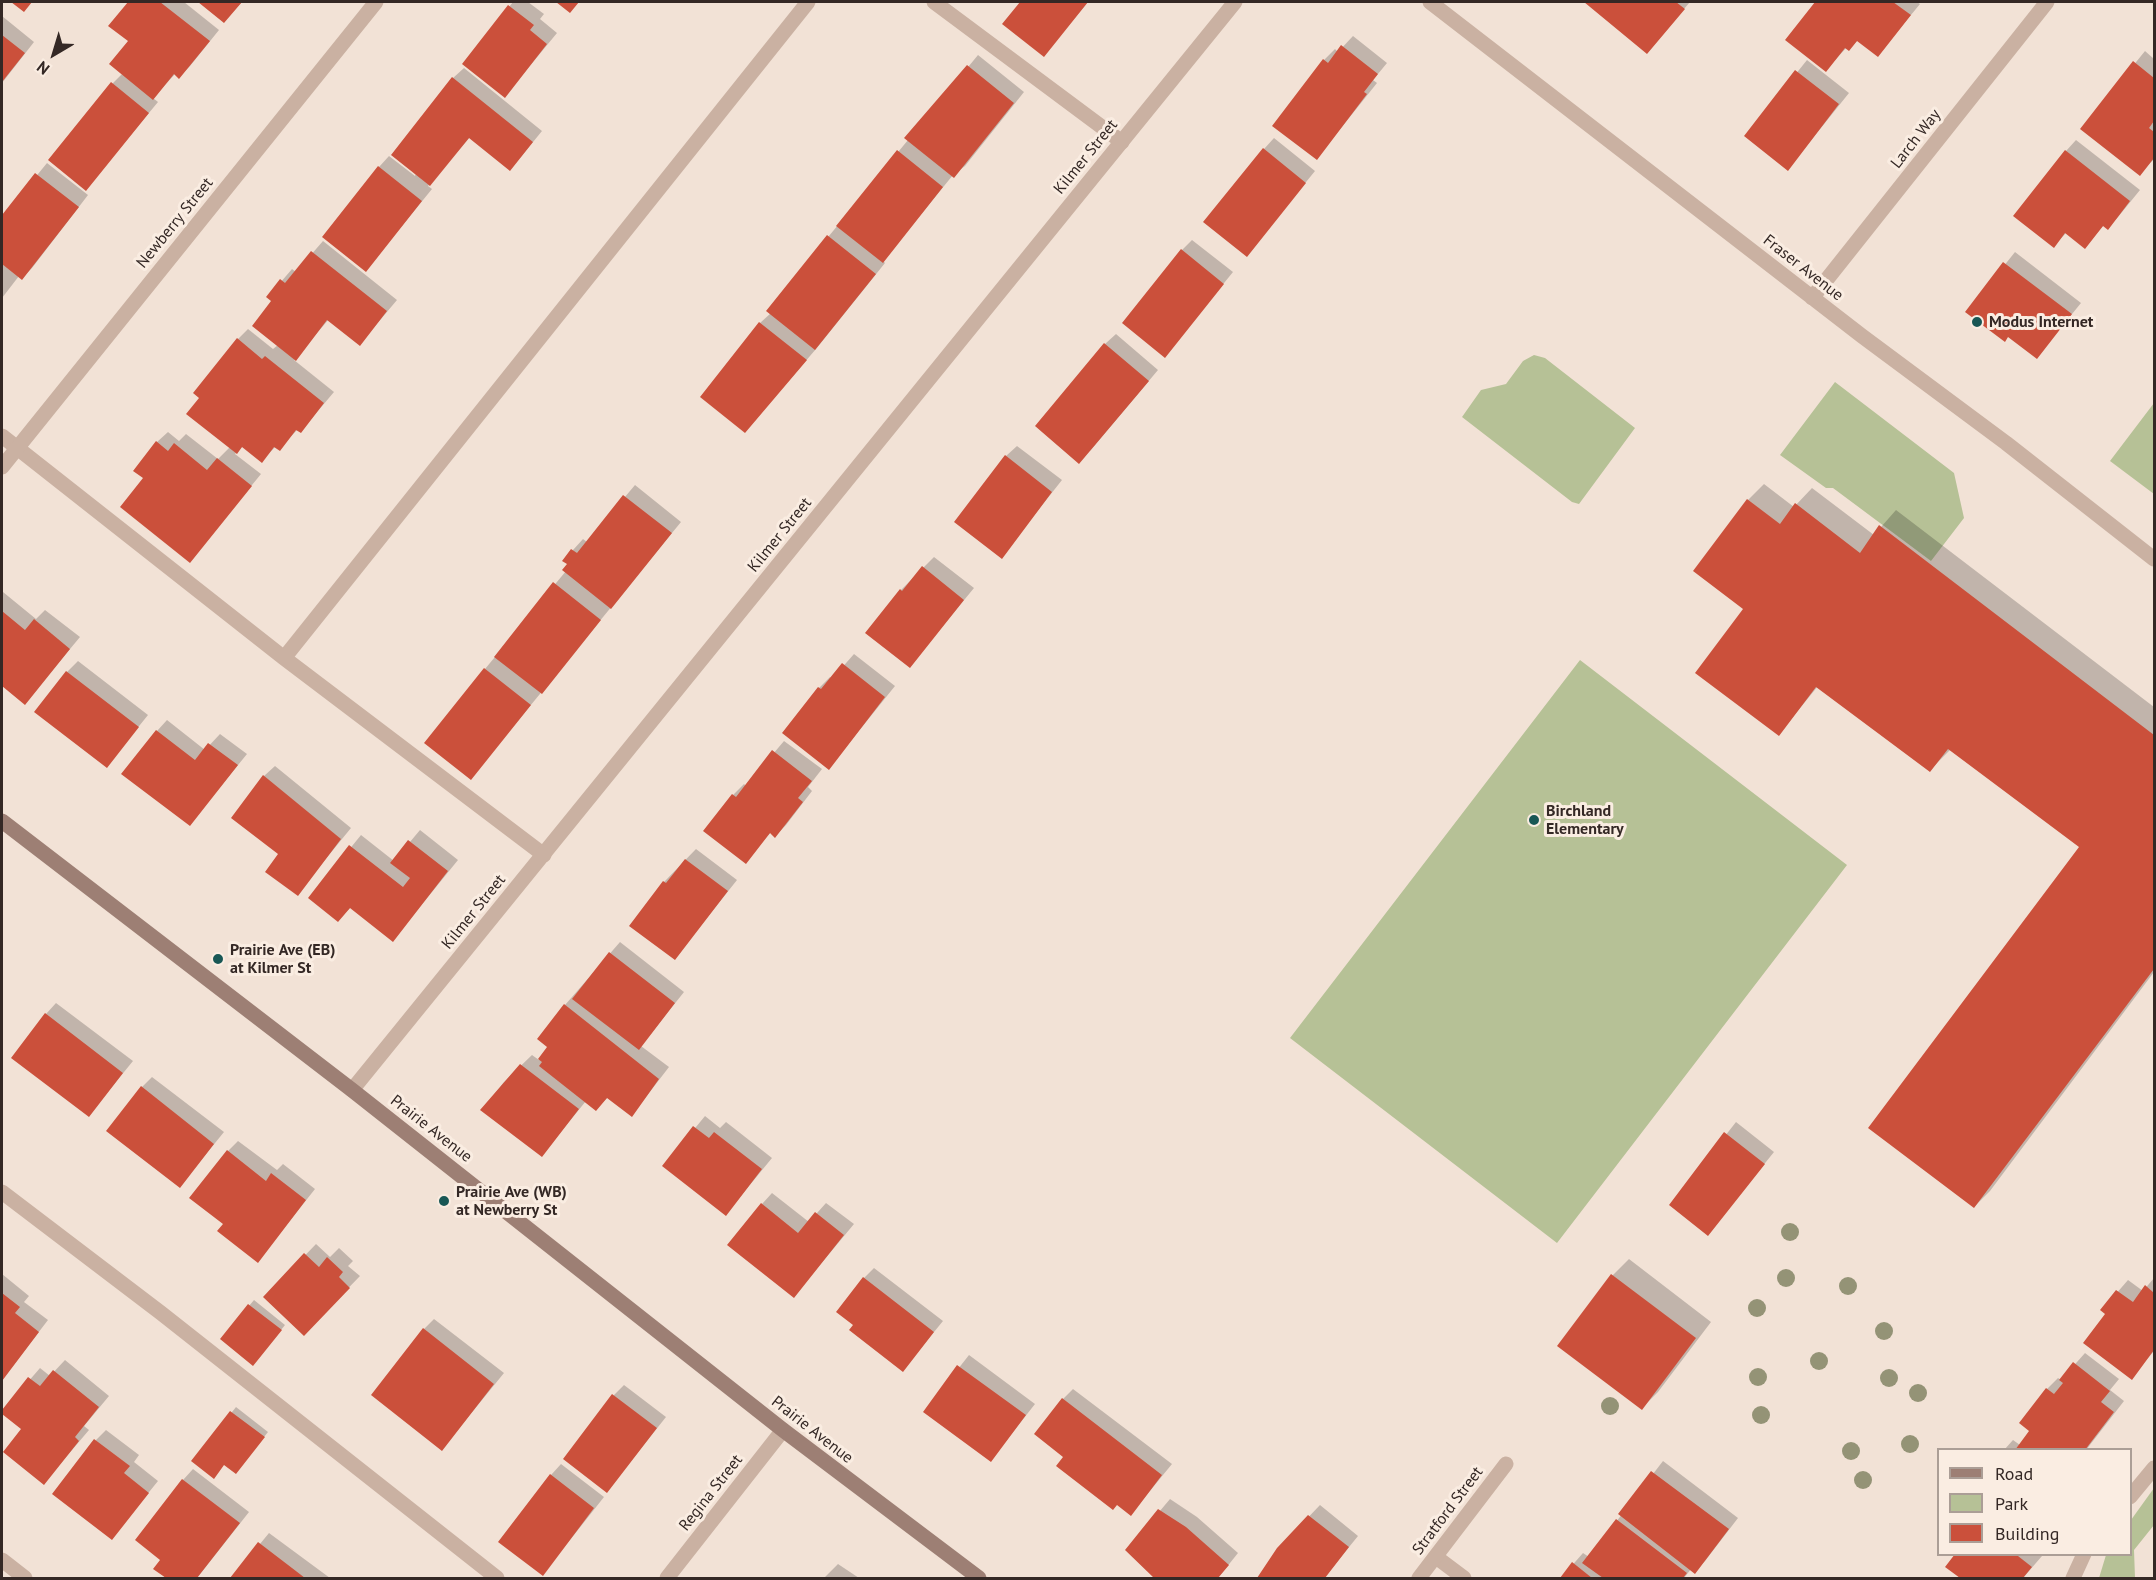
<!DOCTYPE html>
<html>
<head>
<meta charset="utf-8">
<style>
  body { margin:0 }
  #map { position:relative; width:2156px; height:1580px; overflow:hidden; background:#f2e2d6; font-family:"PT Sans",sans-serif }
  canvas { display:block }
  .frame { position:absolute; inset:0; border:3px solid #342825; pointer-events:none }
  .legend { position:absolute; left:1937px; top:1448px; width:195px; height:108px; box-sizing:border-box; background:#faede2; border:2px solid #ab9e96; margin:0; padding:8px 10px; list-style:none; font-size:18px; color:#342825 }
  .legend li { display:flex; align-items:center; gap:12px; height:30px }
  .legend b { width:30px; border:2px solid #ab9e96 }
  .north { position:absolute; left:24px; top:24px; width:60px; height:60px; -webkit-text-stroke:4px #faede2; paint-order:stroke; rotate:218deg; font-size:16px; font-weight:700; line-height:24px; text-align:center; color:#342825 }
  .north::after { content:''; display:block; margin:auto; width:21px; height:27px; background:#342825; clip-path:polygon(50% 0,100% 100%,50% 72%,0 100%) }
</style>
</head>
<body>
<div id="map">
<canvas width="2156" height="1580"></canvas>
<div class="frame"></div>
<ul class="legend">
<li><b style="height:8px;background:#9d7f74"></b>Road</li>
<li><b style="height:16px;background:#b6c196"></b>Park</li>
<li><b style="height:16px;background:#cb503b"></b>Building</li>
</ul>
<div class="north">N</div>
</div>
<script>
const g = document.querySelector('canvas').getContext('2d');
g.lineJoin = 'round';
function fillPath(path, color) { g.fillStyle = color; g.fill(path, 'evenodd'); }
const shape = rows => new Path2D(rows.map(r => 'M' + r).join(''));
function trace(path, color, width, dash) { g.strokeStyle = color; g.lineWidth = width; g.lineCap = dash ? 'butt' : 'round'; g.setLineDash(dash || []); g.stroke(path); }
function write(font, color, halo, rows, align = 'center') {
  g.font = font + ' "PT Sans",sans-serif'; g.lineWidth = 6; g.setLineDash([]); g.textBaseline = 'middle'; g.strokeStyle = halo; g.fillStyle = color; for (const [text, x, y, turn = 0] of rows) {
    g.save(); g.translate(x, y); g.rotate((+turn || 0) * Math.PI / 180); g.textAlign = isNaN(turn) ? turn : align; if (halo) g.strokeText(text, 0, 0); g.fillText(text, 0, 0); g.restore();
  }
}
const green = shape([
  [1534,355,1545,358,1635,428,1579,504,1572,502,1462,417,1481,390,1506,384,1523,361],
  [1835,382,1954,473,1964,518,1931,561,1833,488,1826,488,1780,455],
  [2154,403,2154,494,2110,461],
  [1580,660,1847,865,1557,1243,1290,1038],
  [2154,1488,2154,1525,2134,1550,2135,1578,2099,1578,2106,1555,2130,1554,2131,1520]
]);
const shadow = shape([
  [130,2,184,2,219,30,190,66,179,77,176,73,153,98,158,102,86,189,113,83,123,73,130,41,110,26],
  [200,2,242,2,224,21],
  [513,2,528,2,544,14,540,19,557,33,505,96,464,64],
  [1022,2,1088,2,1044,55,1004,24],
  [1587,2,1690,2,1647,52],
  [1816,2,1917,2,1920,4,1878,55,1858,40,1849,49,1847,47,1826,70,1787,39],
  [2,16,34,42,2,83],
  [1353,36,1387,63,1373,80,1377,83,1317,158,1274,125,1324,60,1335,49,1338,52],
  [2145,51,2154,59,2154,159,2140,174,2082,129],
  [978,55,1024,92,965,166,953,175,883,261,885,263,816,349,755,420,760,323,771,313,768,310],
  [1807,60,1849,93,1788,169,1746,136],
  [464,68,542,131,520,158,470,137,428,186,432,189,366,270,379,167,389,156,415,176,453,78],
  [1274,138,1315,171,1247,255,1264,149],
  [2076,140,2140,190,2118,217,2108,228,2104,225,2085,247,2066,233,2054,246,2066,151],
  [47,163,88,195,32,268,22,278,19,276,2,298,2,218],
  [1192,240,1233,272,1165,356,1182,250],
  [323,241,397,300,360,344,329,319,294,360,334,392,301,431,298,429,279,449,276,446,262,461,243,446,235,454,261,474,190,561,145,478,157,442,168,432,179,441,186,434,218,459,230,447,201,397,238,339,248,329,273,349,278,345,274,301,268,297,292,269,296,272],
  [2015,252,2081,303,2037,357,2009,336,1967,312],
  [1116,334,1158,370,1090,451,1105,344],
  [1017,446,1062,480,1001,557,1006,456],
  [1764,484,1794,507,1812,488,1874,535,1896,510,2154,707,2154,972,1990,1191,1974,1207,2081,847,1951,749,1930,770,1818,686,1779,734,1745,608,1695,571,1748,500],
  [635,485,681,522,471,778,485,669,566,571,569,564,564,561,573,550,583,539,587,542],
  [934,557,974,588,910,666,901,590],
  [3,592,36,619,45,610,80,637,25,703,2,684],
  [854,654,895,686,829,768,784,733,819,688,830,677,832,679],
  [78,661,148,715,107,766,67,672],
  [167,720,205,750,220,734,247,754,190,824,157,731],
  [784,741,822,769,808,787,812,791,786,825,775,836,771,832,745,862,706,831,733,795,744,784,746,786],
  [275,766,351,828,297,894,280,854,264,776],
  [420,830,458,860,393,940,351,907,338,920,310,898,361,835,394,861],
  [696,849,737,880,675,958,631,925,664,882],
  [620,942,684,992,641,1046,669,1067,632,1115,608,1097,596,1109,586,1101,542,1155,482,1110,504,1082,532,1055,539,1060,550,1047,565,1005],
  [56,1003,133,1061,89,1115,46,1014],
  [152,1077,224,1132,180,1186,142,1087],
  [705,1116,720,1128,726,1122,772,1158,726,1214,664,1166],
  [1736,1122,1774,1152,1708,1234,1671,1205],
  [238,1141,277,1170,283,1164,315,1189,258,1261,225,1223,228,1151],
  [772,1193,809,1222,826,1203,854,1224,794,1296,762,1204],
  [316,1244,330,1257,339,1248,353,1261,348,1266,360,1276,304,1334,265,1297],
  [1629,1259,1711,1322,1658,1392,1642,1408,1559,1345,1613,1275],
  [874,1268,943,1321,903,1370,855,1325,864,1278],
  [2,1274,29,1296,24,1302,48,1320,2,1380],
  [2154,1278,2154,1351,2131,1378,2107,1314,2102,1310,2128,1280,2143,1291],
  [254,1300,285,1325,258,1359,222,1338],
  [434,1319,504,1373,442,1449,424,1329],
  [2085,1353,2119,1379,2110,1390,2124,1401,2086,1450,2004,1450,2013,1440,2020,1445,2031,1431,2021,1423,2047,1389,2058,1378,2061,1380],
  [969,1355,1035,1404,991,1460,925,1411],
  [65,1360,109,1396,84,1426,89,1430,44,1483,23,1429,2,1412,40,1368,50,1376],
  [624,1385,666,1417,607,1491,614,1395],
  [1073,1389,1172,1464,1131,1514,1065,1457,1063,1399],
  [236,1407,268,1432,240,1467,193,1461],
  [106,1430,139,1455,134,1462,158,1481,112,1538,96,1440],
  [1663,1461,1738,1518,1705,1561,1694,1572,1691,1569,1684,1578,1561,1578,1583,1553,1589,1557],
  [561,1464,604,1497,543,1574,551,1475],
  [193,1469,249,1512,197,1578,168,1578,155,1568,162,1559,183,1480],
  [1170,1499,1197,1517,1238,1553,1218,1578,1157,1578,1127,1550],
  [1320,1505,1358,1536,1324,1578,1258,1578,1278,1549],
  [269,1533,330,1578,232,1578],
  [1957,1554,2040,1554,2042,1556,2023,1578,1962,1578,1947,1567],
  [838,1564,859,1578,824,1578]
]);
const building = shape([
  [11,2,32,2,24,12],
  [128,2,160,2,210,41,179,79,174,74,153,100,109,64,128,41,108,26],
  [198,2,242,2,224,23],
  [556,2,579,2,570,13],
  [1020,2,1088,2,1044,57,1002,24],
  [1584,2,1676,2,1685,9,1647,54],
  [1815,2,1893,2,1911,15,1878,57,1857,41,1849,51,1845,48,1826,72,1785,40],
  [508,5,534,25,530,30,547,44,505,98,462,64],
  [2,35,25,53,2,82],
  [1341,45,1378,74,1364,92,1367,94,1317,160,1272,126,1323,59,1328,63],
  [2133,61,2154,78,2154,121,2149,128,2154,132,2154,158,2140,176,2080,129],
  [967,65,1014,103,954,178,904,138],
  [1795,70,1839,104,1788,171,1744,136],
  [452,77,533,142,510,171,469,138,430,186,391,155],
  [111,82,149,113,86,191,48,160],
  [1263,148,1306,183,1247,257,1203,222],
  [897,150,943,187,883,263,836,226],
  [2065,150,2130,201,2108,230,2103,226,2085,249,2065,233,2054,248,2013,216],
  [378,166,422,201,366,272,322,237],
  [35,173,79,207,22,280,2,264,2,215],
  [827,235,876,274,815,350,766,311],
  [1181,249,1224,284,1165,358,1122,323],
  [311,251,387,311,360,346,327,320,296,361,252,326,271,301,266,297,280,279,285,283],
  [2003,262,2072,314,2037,359,2008,337,2005,342,1965,312],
  [759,322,807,360,745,433,700,397],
  [237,338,262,359,265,356,324,403,301,433,296,430,280,451,274,447,262,463,242,447,237,454,186,414,199,398,193,393],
  [1104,343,1149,381,1079,464,1035,426],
  [156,441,168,451,174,443,207,470,217,458,252,486,190,563,120,507,143,478,133,471],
  [1005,455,1052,492,1002,559,954,522],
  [623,495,672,533,611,609,562,570,567,564,562,561,571,549,577,553],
  [1747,499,1780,524,1795,503,1860,553,1879,525,2154,735,2154,969,1974,1208,1868,1128,2079,847,1948,749,1930,772,1816,687,1779,736,1695,673,1743,609,1693,571],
  [922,566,964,600,910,668,865,633,900,589,902,591],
  [553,582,601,620,542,694,494,657],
  [2,611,25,630,34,619,70,649,25,705,2,686],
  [842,663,885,697,829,770,782,733,818,687,821,689],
  [484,668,531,705,471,780,424,743],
  [66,671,139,727,107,768,34,712],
  [156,730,195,760,208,743,238,765,190,826,121,774],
  [772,750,812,781,798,798,803,802,775,838,770,833,746,864,703,831,732,794,736,797],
  [263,775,341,839,298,896,265,872,278,854,231,818],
  [408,840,448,871,393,942,350,908,338,922,308,898,349,845,403,887,410,878,390,863],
  [685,859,728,891,675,960,629,926,663,881,666,883],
  [609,952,675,1003,639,1050,572,999],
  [564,1004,659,1079,632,1117,607,1098,596,1111,539,1066,542,1062,538,1059,547,1047,537,1039],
  [45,1013,123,1073,89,1117,11,1058],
  [520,1064,579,1109,542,1157,480,1110],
  [141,1086,214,1144,180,1188,106,1131],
  [693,1126,709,1138,714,1132,762,1169,726,1216,662,1166],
  [1724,1132,1765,1164,1708,1236,1669,1205],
  [227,1150,266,1181,271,1173,306,1200,258,1263,217,1231,223,1224,189,1198],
  [761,1203,798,1233,815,1212,844,1235,794,1298,727,1245],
  [304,1253,319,1267,327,1257,343,1272,339,1277,350,1288,304,1336,263,1297],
  [1611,1274,1696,1338,1642,1410,1557,1346],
  [863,1277,934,1332,903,1372,849,1330,853,1325,836,1312],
  [2145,1285,2154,1293,2154,1350,2132,1380,2083,1343,2105,1314,2100,1310,2116,1290,2133,1302],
  [2,1293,20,1307,15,1313,39,1332,2,1381],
  [248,1304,282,1330,253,1366,220,1339],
  [423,1328,494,1384,442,1451,371,1395],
  [2073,1362,2110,1391,2101,1402,2114,1412,2085,1450,2015,1450,2029,1431,2019,1423,2046,1388,2054,1394,2063,1383,2059,1380],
  [957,1365,1026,1415,991,1462,923,1412],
  [53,1370,99,1407,75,1437,79,1441,44,1485,3,1452,21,1429,2,1414,2,1410,28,1377,40,1386],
  [612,1394,657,1428,607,1493,563,1459],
  [1062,1398,1162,1475,1131,1516,1117,1505,1113,1510,1056,1466,1063,1457,1034,1434],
  [230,1411,265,1437,236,1474,224,1465,214,1479,191,1461],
  [94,1439,130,1466,124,1473,149,1493,112,1540,52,1494],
  [1651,1471,1729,1529,1695,1574,1618,1514],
  [550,1474,594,1508,543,1576,498,1542],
  [182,1479,240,1523,197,1578,166,1578,153,1569,160,1560,135,1540],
  [1158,1509,1186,1527,1229,1565,1218,1578,1154,1578,1125,1550],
  [1308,1515,1349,1547,1325,1578,1257,1578,1277,1548],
  [1616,1519,1687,1573,1683,1578,1603,1578,1582,1563],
  [258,1542,292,1568,305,1578,230,1578],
  [1955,1554,2020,1554,2018,1556,2032,1567,2023,1578,1960,1578,1945,1567],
  [1572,1562,1592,1578,1560,1578]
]);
const lane = shape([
  [934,2,1122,142],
  [2,436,284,658,544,855],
  [284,658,808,2],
  [2,1192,161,1313,497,1578],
  [2130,1497,2154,1468],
  [1436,1557,1464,1578],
  [2073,1578,2084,1554]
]);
const street = shape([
  [1430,2,1862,336,2006,443,2154,559],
  [1812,298,2047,2],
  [2,467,376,2],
  [352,1090,1235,2],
  [2,1560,25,1578],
  [667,1578,783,1430],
  [1419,1578,1506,1464]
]);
const secondary = shape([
  [2,821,352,1090,783,1430,979,1578]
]);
const trees = [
  [1790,1232],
  [1786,1278],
  [1848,1286],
  [1757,1308],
  [1884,1331],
  [1819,1361],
  [1758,1377],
  [1889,1378],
  [1918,1393],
  [1610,1406],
  [1761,1415],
  [1910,1444],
  [1851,1451],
  [1863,1480]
];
const markers = [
  [1977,322,6,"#195755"],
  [1534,820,6,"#195755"],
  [218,959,6,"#195755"],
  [444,1201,6,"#195755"]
];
const streetNames = [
  ["Larch Way",1916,139,-52],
  ["Kilmer Street",1086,157,-51],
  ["Newberry Street",175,223,-51],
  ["Fraser Avenue",1803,268,38],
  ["Kilmer Street",780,535,-51],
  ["Kilmer Street",474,912,-51],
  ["Prairie Avenue",431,1129,38],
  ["Prairie Avenue",812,1430,38],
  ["Regina Street",711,1493,-52],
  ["Stratford Street",1448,1511,-53]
];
const poiNames = [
  ["Modus Internet",1989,322],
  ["Birchland",1546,811],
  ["Elementary",1546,829],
  ["Prairie Ave (EB)",230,950],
  ["at Kilmer St",230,968],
  ["Prairie Ave (WB)",456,1192],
  ["at Newberry St",456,1210]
];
fillPath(green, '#b6c196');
fillPath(shadow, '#0003');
fillPath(building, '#cb503b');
trace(lane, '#cab1a2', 15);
trace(street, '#cab1a2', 15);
trace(secondary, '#9d7f74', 15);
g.fillStyle = '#949376';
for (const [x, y] of trees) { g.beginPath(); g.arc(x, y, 9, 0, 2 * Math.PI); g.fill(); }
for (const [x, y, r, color] of markers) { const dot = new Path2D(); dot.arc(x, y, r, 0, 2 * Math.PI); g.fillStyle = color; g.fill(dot); trace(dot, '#faede2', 2); }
write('16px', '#342825', '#faede2', streetNames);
write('bold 16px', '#342825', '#faede2', poiNames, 'left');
</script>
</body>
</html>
